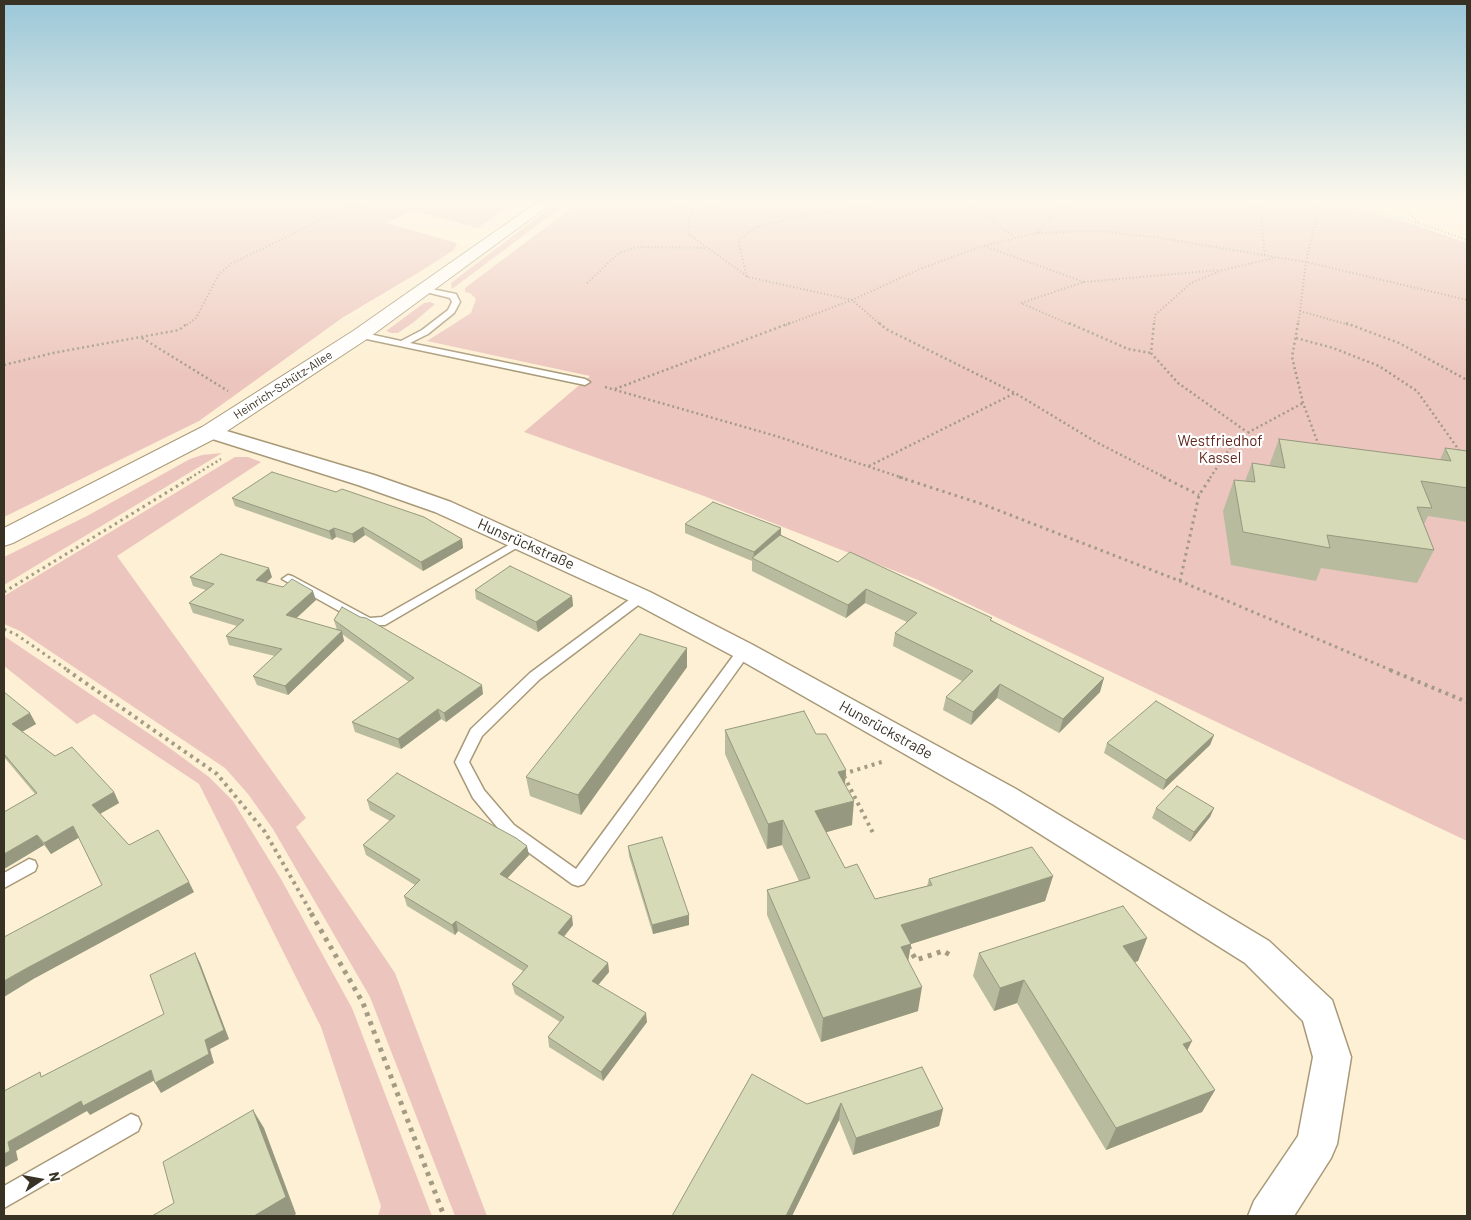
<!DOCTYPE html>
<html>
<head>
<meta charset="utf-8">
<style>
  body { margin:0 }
  #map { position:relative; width:1471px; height:1220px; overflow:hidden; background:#fdf0d4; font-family:Barlow,sans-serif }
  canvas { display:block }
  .frame { position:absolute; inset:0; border:5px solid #383225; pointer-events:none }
  .north { position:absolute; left:15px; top:1155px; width:50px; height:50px; -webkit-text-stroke:4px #fff; paint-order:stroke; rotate:78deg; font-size:14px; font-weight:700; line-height:20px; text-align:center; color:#383225 }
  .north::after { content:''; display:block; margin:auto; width:18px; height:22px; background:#383225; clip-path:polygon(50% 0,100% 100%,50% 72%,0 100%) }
</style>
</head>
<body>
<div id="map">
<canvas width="1471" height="1220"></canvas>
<div class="frame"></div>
<div class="north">N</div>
</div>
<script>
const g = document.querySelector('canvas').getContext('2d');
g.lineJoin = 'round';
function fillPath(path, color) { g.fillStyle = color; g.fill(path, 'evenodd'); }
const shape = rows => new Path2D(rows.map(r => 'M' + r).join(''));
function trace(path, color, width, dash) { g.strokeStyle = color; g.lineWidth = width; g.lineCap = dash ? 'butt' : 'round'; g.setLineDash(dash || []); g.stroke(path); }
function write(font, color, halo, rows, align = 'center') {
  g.font = font + ' Barlow,sans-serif'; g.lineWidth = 4.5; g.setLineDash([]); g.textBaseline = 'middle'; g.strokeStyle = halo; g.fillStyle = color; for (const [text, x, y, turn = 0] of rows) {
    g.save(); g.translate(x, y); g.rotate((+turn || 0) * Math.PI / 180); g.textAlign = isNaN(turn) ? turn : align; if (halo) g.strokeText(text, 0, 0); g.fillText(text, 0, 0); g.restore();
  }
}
const green = shape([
  [4,203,514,203,478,228,414,211,386,223,457,243,454,250,421,271,342,318,199,421,4,517],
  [556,203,567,203,452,289,451,283],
  [578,203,1316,203,1326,205,1328,203,1335,203,1413,224,1467,243,1467,841,918,580,704,496,524,432,590,376,427,341,471,313,476,299,470,293,465,292,465,288],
  [430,302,435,304,414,322,398,333,391,333,386,331,424,303],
  [222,453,4,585,4,557,87,516,190,459,202,455],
  [235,457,248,457,261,462,117,556,306,818,296,827,395,973,487,1216,455,1216,370,997,273,829,248,794,225,768,20,631,4,624,4,596],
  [4,636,160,741,209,777,233,801,281,879,352,1008,432,1216,378,1216,381,1206,321,1027,199,784,94,714,77,724,4,666]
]);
const pathFar4 = shape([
  [329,203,350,205,397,218],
  [671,203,692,212],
  [724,203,692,212,688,222,690,235,748,277,852,300,881,325],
  [969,203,1014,237],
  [1241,203,1260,207,1265,255],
  [1320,203,1306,262,1467,300],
  [1344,203,1418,223,1467,240],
  [1401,203,1418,222],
  [1037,233,1046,222,1068,203],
  [984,246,1084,282,1021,303,1071,325],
  [747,277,738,241,754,228,810,214,864,207,871,203],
  [1084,282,1220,270],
  [587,283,619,253,638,247,706,248],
  [187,325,196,318,219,274,231,264,356,203],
  [786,325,852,300,922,268,983,246,1037,233,1099,231,1154,237,1306,262,1300,311],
  [1154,325,1155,315,1191,283,1223,270,1274,258],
  [1298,325,1300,311,1349,325]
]);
const pathFar3 = shape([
  [879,323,886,329,1015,393,1096,442,1166,478],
  [1069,323,1128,349,1151,353],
  [1154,323,1151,353,1178,383,1247,432],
  [1298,323,1292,357,1303,403,1319,446],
  [1346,323,1399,343,1467,380],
  [142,338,228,391],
  [1296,338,1333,348,1379,366,1417,391,1461,453],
  [4,365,53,353,179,330,188,323],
  [605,387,776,436,903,478],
  [615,389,790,323],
  [869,466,1015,393],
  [190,478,221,459],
  [1210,478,1236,439,1303,403]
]);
const pathFar2 = shape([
  [899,477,982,504,1180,581,1393,671],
  [1163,477,1199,495],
  [1180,581,1199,495,1211,477],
  [4,592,192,477],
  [4,629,17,635,69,671]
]);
const pathFar1 = shape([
  [67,670,217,774,265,832,312,914],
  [1390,670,1467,702],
  [843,774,885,761],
  [844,776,873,833]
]);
const path = shape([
  [311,913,363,1003,444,1216],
  [908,946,916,960,943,951,952,956]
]);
const lane = shape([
  [422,287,456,294,460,302,454,313,428,334,410,343,585,379,590,382,585,385,357,337,356,335,360,332,401,341,422,330,448,310,452,302,450,298,422,291,422,287],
  [521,538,527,541,525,543,385,625,364,625,282,579,288,575,292,576,370,618,382,617,521,538],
  [641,593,647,597,645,600,540,679,482,736,469,762,484,790,514,825,576,869,739,648,749,648,751,651,749,654,584,884,578,886,572,884,502,833,473,798,455,762,471,729,530,673,637,594,641,593],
  [29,859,35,861,37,866,35,871,4,888,4,873,29,859],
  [131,1114,138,1117,141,1124,138,1131,4,1208,4,1186,131,1114]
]);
const street = shape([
  [210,426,374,475,451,502,650,592,753,645,1016,789,1269,941,1332,1000,1351,1057,1337,1144,1331,1158,1294,1216,1248,1216,1254,1201,1298,1136,1313,1057,1303,1021,1245,963,994,805,735,657,632,602,435,512,358,485,203,436,200,432,203,428,210,426]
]);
const secondary = shape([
  [536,203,552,203,367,339,218,437,13,543,4,546,4,528,202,427,353,331,536,203]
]);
const wall = shape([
  [1279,439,1440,460,1445,448,1467,451,1467,522,1428,516,1424,524,1434,550,1417,583,1321,568,1316,581,1231,565,1223,511,1234,480,1245,481,1252,463,1269,466],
  [232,498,462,539,463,548,423,571,365,535,354,543,336,537,332,540,235,506],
  [685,524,781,535,838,562,991,620,1100,692,1059,733,997,698,971,725,943,710,946,697,962,681,893,646,895,633,907,622,865,603,846,618,752,571,752,561,685,533],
  [190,577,272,577,266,583,316,600,296,618,337,630,334,620,483,694,446,722,441,719,401,749,355,732,352,722,409,682,342,634,344,641,288,695,257,685,253,676,275,656,229,645,226,636,237,626,193,613,189,603,206,590,193,586],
  [475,590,572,596,573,606,538,632,476,599],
  [687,648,687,667,581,815,530,796,526,777],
  [4,692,36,724,22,732,55,756,114,792,119,803,100,814,129,845,194,892,35,978,102,885,79,837,51,854,44,845,4,869,35,794,4,757],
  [725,730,816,734,846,770,845,784,852,825,826,832,845,868,875,899,927,886,929,879,1053,876,1045,901,911,944,908,961,918,1011,821,1042,767,915,767,890,799,881,782,845,767,849,725,754],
  [1214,735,1210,745,1163,790,1104,753,1107,743],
  [367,800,529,855,507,878,573,925,564,937,608,963,609,972,598,985,647,1022,603,1081,549,1047,548,1037,560,1022,515,994,512,984,523,971,458,931,455,935,407,906,404,896,415,885,366,855,363,845,390,821,370,810],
  [1156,808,1214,808,1210,817,1190,842,1152,818],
  [628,846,689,925,653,934,629,856],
  [1147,938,1138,961,1135,962,1187,1050,1215,1090,1202,1112,1106,1150,1017,1003,994,1011,973,976,979,953],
  [922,1067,943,1109,939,1126,853,1155,839,1120,792,1216,672,1216,807,1104]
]);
const shadedWall = shape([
  [363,527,365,535,354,543,352,534],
  [334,528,336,537,332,540,329,531],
  [781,528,781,537,753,559,754,552],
  [462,539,463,548,423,571,421,562],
  [269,568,272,577,259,589,256,580],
  [866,589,865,603,846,618,848,605],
  [313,591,316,600,289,625,286,615],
  [572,596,573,606,538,632,536,622],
  [342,631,344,641,288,695,285,686],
  [687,648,687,667,581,815,578,795],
  [1104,678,1100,692,1059,733,1063,719],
  [1000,684,997,698,971,725,973,712],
  [482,685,483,694,446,722,444,713],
  [438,709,441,719,401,749,398,739],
  [30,713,36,724,18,734,12,724],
  [1214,735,1210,745,1163,790,1166,780],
  [846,770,844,794,838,772],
  [114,792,119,803,98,815,92,805],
  [854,801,852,825,813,836,815,811],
  [1214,808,1210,817,1190,842,1194,832],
  [783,820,782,845,767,849,768,824],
  [73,826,80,837,51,854,44,843],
  [37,835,44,845,4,869,4,854],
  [527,846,529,855,502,884,500,874],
  [1053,876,1045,901,911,944,907,968,897,949,901,925],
  [189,882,194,892,35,978,4,997,4,981,27,968],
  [689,915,689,925,653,934,652,925],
  [572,916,573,925,559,942,558,933],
  [456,921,458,931,455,935,452,925],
  [1147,938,1138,961,1114,969,1123,946],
  [195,953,200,963,229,1039,210,1049,214,1063,161,1093,155,1083,205,1040],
  [608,963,609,972,594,990,592,981],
  [1024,980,1017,1003,994,1011,1000,988],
  [922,987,918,1011,821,1042,823,1018],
  [646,1013,647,1022,603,1081,601,1072],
  [1192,1041,1181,1063,1183,1044],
  [151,1070,157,1079,90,1115,87,1111,16,1151,18,1160,4,1168,4,1154,8,1142,81,1101],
  [1215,1090,1202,1112,1106,1150,1116,1128],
  [841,1103,839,1120,792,1216,786,1216],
  [943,1109,939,1126,853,1155,856,1138],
  [253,1110,264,1128,296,1214,293,1216,254,1216]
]);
const building = shape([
  [1279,439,1451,461,1445,448,1467,451,1467,488,1421,481,1432,508,1417,507,1434,550,1327,535,1330,548,1243,532,1234,480,1255,482,1252,463,1285,468,1279,439],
  [272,472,336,492,342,489,424,517,462,539,421,562,363,527,352,534,334,528,329,531,232,498,272,472],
  [713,502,781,528,754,552,685,524,713,502],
  [780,535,838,562,850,552,992,618,990,620,1104,678,1063,719,1000,684,973,712,946,697,973,671,895,633,917,613,866,589,848,605,752,558,780,535],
  [221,554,269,568,256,580,283,587,292,579,313,591,286,615,342,631,285,686,253,676,282,649,226,636,244,620,189,603,214,584,190,577,221,554],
  [510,566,572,596,536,622,475,590,510,566],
  [342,607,360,617,366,618,482,685,444,713,438,709,398,739,352,722,414,678,334,620,342,607],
  [640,634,687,648,578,795,526,777,640,634],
  [4,692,30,713,12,724,55,756,72,747,114,792,92,805,129,845,158,830,189,882,27,968,4,981,4,937,102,885,73,826,44,843,37,835,4,854,4,812,37,793,4,754,4,692],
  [1156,701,1214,735,1166,780,1107,743,1156,701],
  [804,711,816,734,826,734,846,770,838,772,854,801,815,811,845,868,857,864,875,899,932,885,929,879,1032,847,1053,876,901,925,911,944,901,947,922,987,823,1018,767,890,810,878,783,820,768,824,725,730,804,711],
  [397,773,516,838,527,846,500,874,572,916,558,933,608,963,592,981,646,1013,601,1072,548,1037,564,1017,512,984,528,966,456,921,452,925,404,896,420,880,363,845,395,816,367,800,397,773],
  [1177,786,1214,808,1194,832,1156,808,1177,786],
  [662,837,689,915,652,925,628,846,662,837],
  [1123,906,1147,938,1123,946,1192,1041,1183,1044,1215,1090,1116,1128,1024,980,1000,988,979,953,1123,906],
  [195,953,224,1030,205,1040,209,1054,155,1083,151,1070,83,1106,81,1101,8,1142,10,1151,4,1154,4,1091,40,1072,41,1077,164,1014,150,975,195,953],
  [922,1067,943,1109,856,1138,841,1103,786,1216,672,1216,752,1074,807,1104,922,1067],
  [253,1110,286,1197,254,1216,152,1216,174,1203,163,1162,253,1110]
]);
const farStreetnames = [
  ["Heinrich-Schütz-Allee",283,385,-33]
];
const parkNames = [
  ["Westfriedhof",1220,441],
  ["Kassel",1220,458]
];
const streetNames = [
  ["Hunsrückstraße",526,544,24],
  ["Hunsrückstraße",886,730,29]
];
fillPath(green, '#ecc6be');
trace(lane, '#a89979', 3);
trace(street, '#a89979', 3);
trace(secondary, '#a89979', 2);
trace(pathFar4, '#a49b85', 2, [1, 2.5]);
trace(pathFar3, '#a49b85', 2.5, [2, 3]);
trace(pathFar2, '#a49b85', 3, [2.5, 4]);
trace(pathFar1, '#a49b85', 4, [3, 4.5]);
trace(path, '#a49b85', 5, [4, 5.5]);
fillPath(lane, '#fff');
fillPath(street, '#fff');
fillPath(secondary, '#fff');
fillPath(wall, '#b8bb9d');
fillPath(shadedWall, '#96997f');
fillPath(building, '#d6dab6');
trace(building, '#96997f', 1);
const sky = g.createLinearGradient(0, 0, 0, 373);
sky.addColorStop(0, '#9ac7d8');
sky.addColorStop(0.54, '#fef8ec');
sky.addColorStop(1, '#fef8ec00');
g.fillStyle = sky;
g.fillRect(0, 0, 1471, 373);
write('12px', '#383225', '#fff', farStreetnames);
write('15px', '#61281e', '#fff', parkNames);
write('15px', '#383225', '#fff', streetNames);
</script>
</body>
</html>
